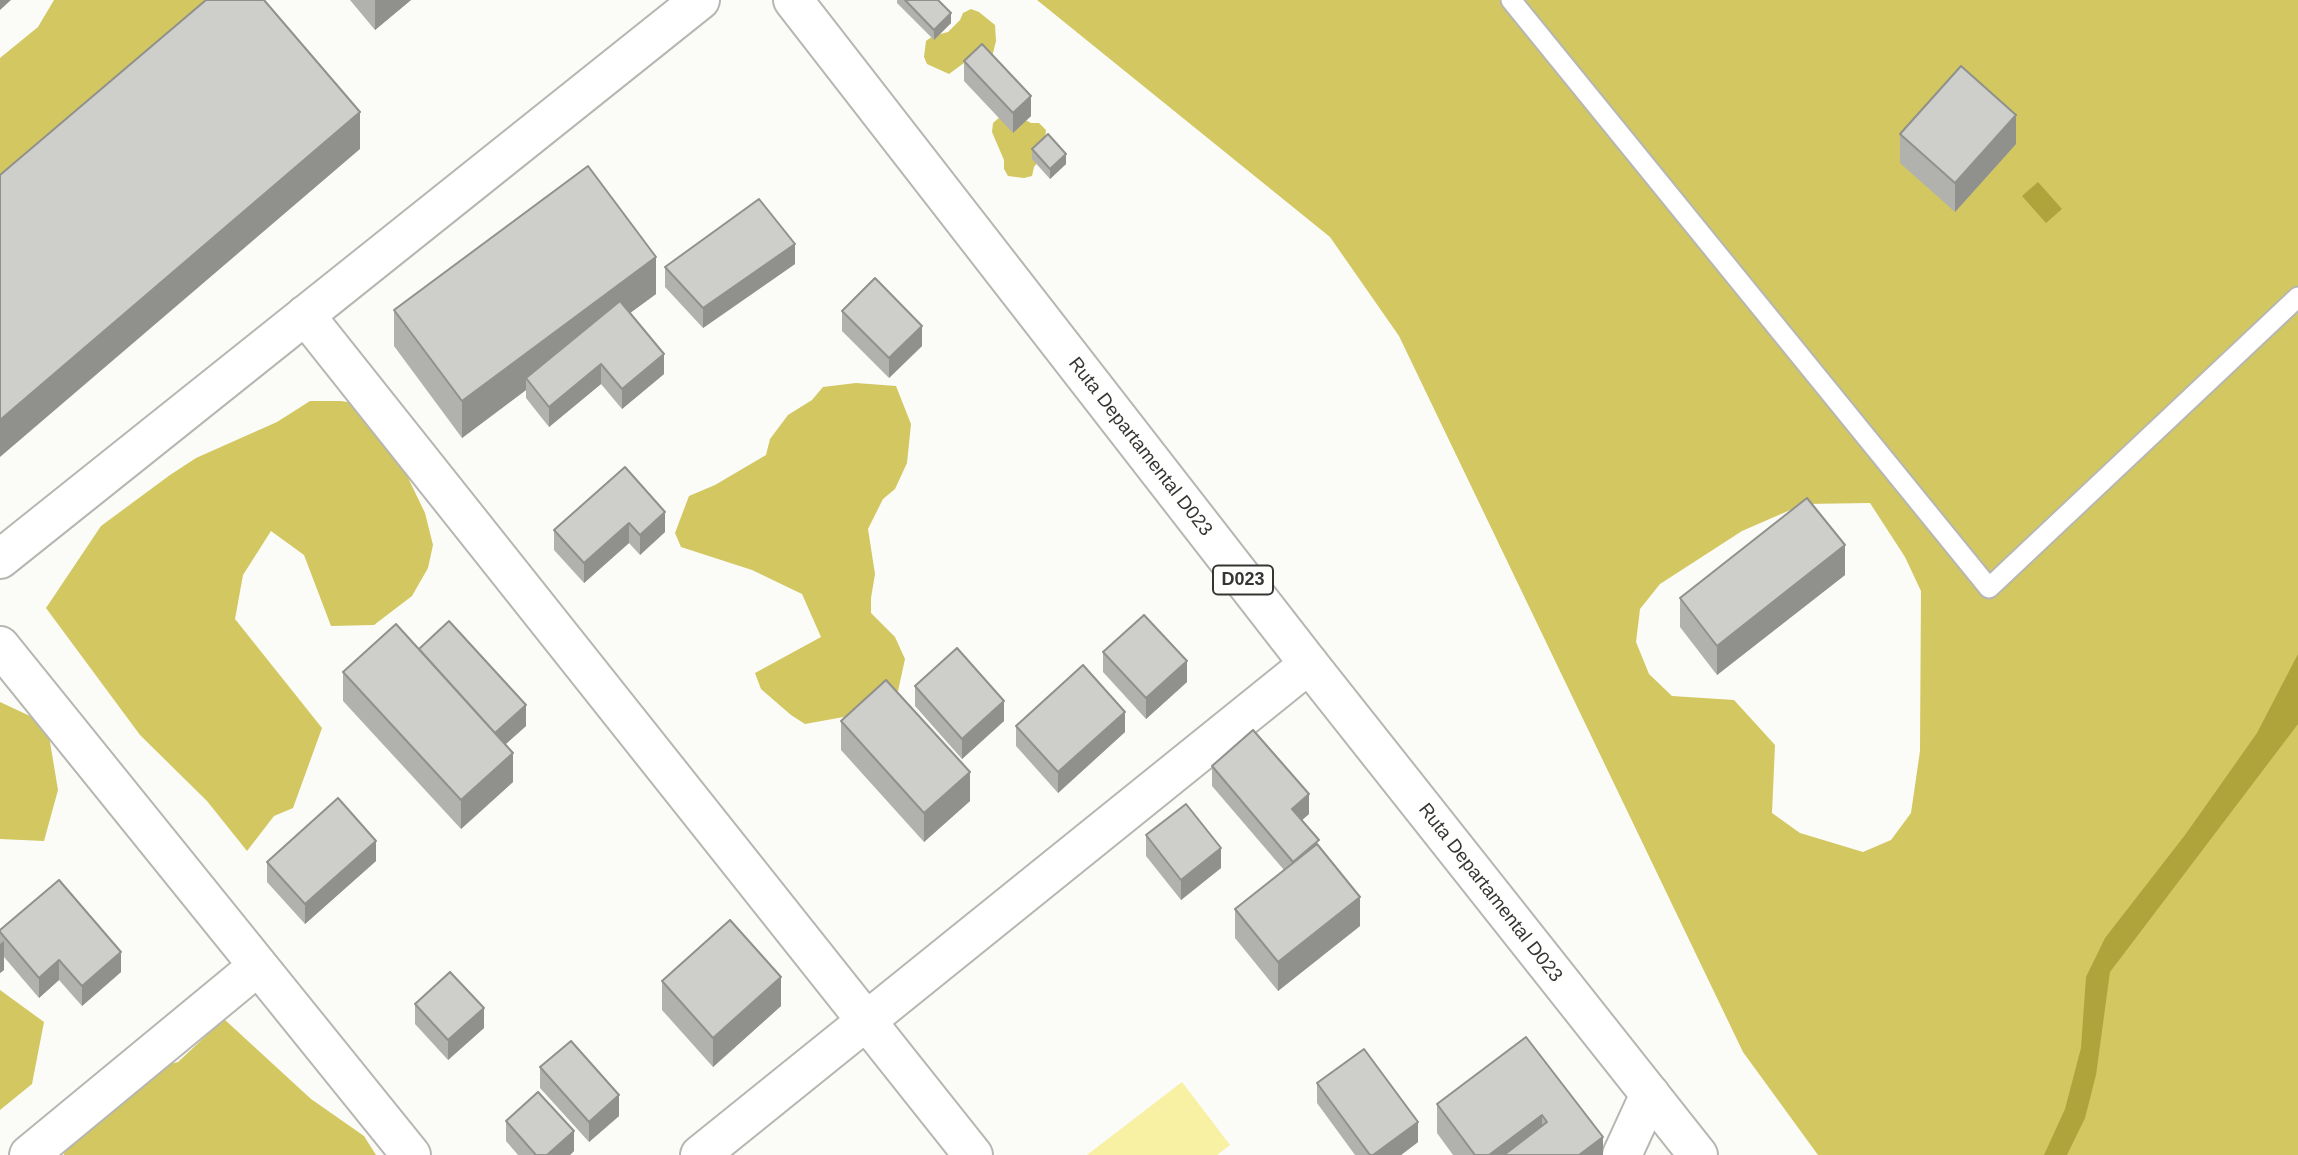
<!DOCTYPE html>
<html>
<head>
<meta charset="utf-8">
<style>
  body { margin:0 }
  canvas { display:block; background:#fbfbf7 }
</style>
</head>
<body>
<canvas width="2298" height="1155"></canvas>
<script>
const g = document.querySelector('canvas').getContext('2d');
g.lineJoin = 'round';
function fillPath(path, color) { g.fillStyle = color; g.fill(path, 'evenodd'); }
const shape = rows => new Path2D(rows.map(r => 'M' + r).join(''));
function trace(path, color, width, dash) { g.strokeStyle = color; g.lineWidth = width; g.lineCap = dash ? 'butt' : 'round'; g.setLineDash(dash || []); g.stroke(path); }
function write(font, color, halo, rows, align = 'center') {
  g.font = font + ' Helvetica,sans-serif'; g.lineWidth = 5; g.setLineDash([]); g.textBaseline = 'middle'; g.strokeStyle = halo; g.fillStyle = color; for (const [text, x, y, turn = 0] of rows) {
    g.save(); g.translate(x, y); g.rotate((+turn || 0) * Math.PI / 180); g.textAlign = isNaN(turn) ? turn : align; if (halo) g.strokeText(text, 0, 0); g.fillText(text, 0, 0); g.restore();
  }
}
const green = shape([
  [1182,1082,1230,1145,1217,1155,1087,1155]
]);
const forest = shape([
  [54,0,216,0,0,202,0,58,38,27],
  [1037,0,2298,0,2298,1155,1818,1155,1743,1052,1399,336,1330,237],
  [1870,503,1905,557,1921,591,1920,751,1911,813,1891,840,1863,852,1800,833,1772,813,1775,745,1734,700,1672,696,1649,674,1636,642,1640,609,1660,584,1742,531,1804,504],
  [971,9,979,12,995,25,996,41,992,57,968,60,949,74,927,64,924,57,926,41,933,36,948,32,960,20,963,13],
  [1016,115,1031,123,1039,123,1046,130,1043,155,1034,167,1032,176,1024,178,1008,176,1004,169,1004,160,992,132,993,123,1000,117],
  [856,383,896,386,911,424,907,463,895,489,883,499,868,529,875,574,871,598,871,613,895,637,905,659,898,691,879,703,849,716,805,724,791,715,761,689,755,673,821,637,802,594,752,570,681,547,675,533,689,496,715,485,766,455,770,439,788,415,812,400,823,387],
  [310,401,341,401,366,405,385,430,425,513,433,545,428,568,412,596,374,625,331,626,304,555,271,531,243,575,235,619,322,728,293,808,274,816,247,851,207,801,140,735,46,608,101,526,170,475,196,458,277,422],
  [0,702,47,724,58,790,44,841,0,839],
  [0,990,44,1022,32,1084,0,1110],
  [224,1019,311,1099,364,1136,376,1155,64,1155,60,1114,115,1077,178,1062]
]);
const water = shape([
  [2038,182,2062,209,2046,223,2022,196],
  [2298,654,2298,724,2110,972,2096,1075,2085,1118,2067,1155,2044,1155,2065,1109,2081,1048,2086,977,2105,938,2185,835,2257,733]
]);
const lane = shape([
  [1511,0,1989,588,2298,297]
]);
const street = shape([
  [305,315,973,1155],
  [0,559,700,0],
  [0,646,411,1155],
  [29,1155,258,966],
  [700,1155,1309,664],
  [1622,1155,1650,1094]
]);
const primary = shape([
  [793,0,1309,664,1698,1155]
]);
const wall = shape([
  [350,0,411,0,375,30],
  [897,0,938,0,951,23,934,40,897,3],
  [964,61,1031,116,1013,133,964,81],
  [1900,134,2016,144,1955,212,1900,163],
  [1032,149,1066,164,1050,179,1032,159],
  [795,264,703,328,665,287,665,267],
  [656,294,630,313,664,374,622,409,601,384,549,427,526,398,526,390,462,438,394,346,394,310],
  [842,311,922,346,889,378,842,331],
  [625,467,665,532,640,555,629,543,584,583,554,550,554,530],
  [1845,575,1717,675,1680,627,1680,598],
  [419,649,526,726,506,744,513,782,461,829,343,701,343,672],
  [1103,652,1187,682,1146,719,1103,672],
  [915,686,1004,721,962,759,915,706],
  [841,721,970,801,924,842,841,750],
  [1016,726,1125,732,1058,793,1016,746],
  [1212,766,1309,814,1302,820,1319,846,1360,926,1278,991,1235,938,1235,909,1284,870,1212,786],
  [1146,835,1221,868,1181,900,1146,856],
  [376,861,305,924,267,882,267,862],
  [0,930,121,972,82,1006,59,980,39,998,4,957,4,970,0,973],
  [662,981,781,1006,713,1067,662,1010],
  [415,1004,484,1028,448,1060,415,1024],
  [1526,1037,1603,1155,1453,1155,1437,1133,1437,1104],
  [540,1067,619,1116,589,1142,540,1088],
  [1317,1083,1418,1142,1401,1155,1355,1155,1317,1103],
  [506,1121,574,1151,570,1155,518,1155,506,1141]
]);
const shadedWall = shape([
  [0,0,11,0,0,10],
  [375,0,411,0,375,30],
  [951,13,951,23,934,40,934,30],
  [1031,96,1031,116,1013,133,1013,113],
  [360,112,360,149,0,457,0,420],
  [2016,115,2016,144,1955,212,1955,183],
  [1066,154,1066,164,1050,179,1050,169],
  [795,244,795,264,703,328,703,308],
  [656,257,656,294,532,385,526,378,526,390,462,438,462,401],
  [922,326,922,346,889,378,889,358],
  [664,354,664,374,622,409,622,389],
  [601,364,601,384,549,427,549,407],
  [665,512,665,532,640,555,640,535],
  [629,523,629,543,584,583,584,563],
  [1845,545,1845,575,1717,675,1717,646],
  [1187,661,1187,682,1146,719,1146,698],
  [1004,701,1004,721,962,759,962,739],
  [526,705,526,726,491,757,491,737],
  [1125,712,1125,732,1058,793,1058,772],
  [513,753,513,782,461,829,461,800],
  [970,772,970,801,924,842,924,813],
  [1309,794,1309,814,1292,829,1292,809],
  [376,841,376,861,305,924,305,904],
  [1221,848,1221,868,1181,900,1181,880],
  [1360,897,1360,926,1278,991,1278,962],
  [4,941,4,970,0,973,0,944],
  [121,952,121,972,82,1006,82,986],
  [59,960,59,980,39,998,39,978],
  [781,977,781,1006,713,1067,713,1038],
  [484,1008,484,1028,448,1060,448,1040],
  [619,1095,619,1116,589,1142,589,1122],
  [1542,1115,1542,1144,1528,1155,1489,1155],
  [1418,1122,1418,1142,1401,1155,1373,1155],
  [574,1131,574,1151,570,1155,547,1155],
  [1603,1137,1603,1155,1579,1155]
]);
const building = shape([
  [206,0,264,0,360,112,0,420,0,175,206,0],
  [905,0,938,0,951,13,934,30,905,0],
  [982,44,1031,96,1013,113,964,61,982,44],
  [1961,66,2016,115,1955,183,1900,134,1961,66],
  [1048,134,1066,154,1050,169,1032,149,1048,134],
  [588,166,656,257,462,401,394,310,588,166],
  [759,199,795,244,703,308,665,267,759,199],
  [875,278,922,326,889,358,842,311,875,278],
  [620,301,664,354,622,389,601,364,549,407,526,378,620,301],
  [625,467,665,512,640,535,629,523,584,563,554,530,625,467],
  [1807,498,1845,545,1717,646,1680,598,1807,498],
  [1144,615,1187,661,1146,698,1103,652,1144,615],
  [449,621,526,705,495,733,419,649,449,621],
  [396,624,513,753,461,800,343,672,396,624],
  [957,648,1004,701,962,739,915,686,957,648],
  [1083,665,1125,712,1058,772,1016,726,1083,665],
  [886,680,970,772,924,813,841,721,886,680],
  [1253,730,1309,794,1292,809,1319,840,1293,862,1212,766,1253,730],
  [338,798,376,841,305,904,267,862,338,798],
  [1186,804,1221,848,1181,880,1146,835,1186,804],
  [1317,844,1360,897,1278,962,1235,909,1317,844],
  [59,880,121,952,82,986,59,960,39,978,0,932,0,930,59,880],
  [730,920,781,977,713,1038,662,981,730,920],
  [450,972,484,1008,448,1040,415,1004,450,972],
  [1526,1037,1603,1137,1579,1155,1504,1155,1547,1122,1542,1115,1489,1155,1475,1155,1437,1104,1526,1037],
  [571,1041,619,1095,589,1122,540,1067,571,1041],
  [1364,1049,1418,1122,1373,1155,1370,1155,1317,1083,1364,1049],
  [538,1092,574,1131,547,1155,536,1155,506,1121,538,1092]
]);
const shields = [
  [1243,580,60]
];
const shieldNames = [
  ["D023",1243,580]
];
const streetNames = [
  ["Ruta Departamental D023",1140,447,52],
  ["Ruta Departamental D023",1490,893,52]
];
fillPath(green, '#f8f0a2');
fillPath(forest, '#d2c761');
fillPath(water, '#afa43c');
trace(lane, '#b6b6b2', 23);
trace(street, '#b6b6b2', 42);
trace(primary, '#b6b6b2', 42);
trace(lane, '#fff', 19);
trace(street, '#fff', 38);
trace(primary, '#fff', 38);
fillPath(wall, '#b1b1ae');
fillPath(shadedWall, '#90908d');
fillPath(building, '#cececa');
trace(building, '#90908d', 2);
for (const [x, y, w] of shields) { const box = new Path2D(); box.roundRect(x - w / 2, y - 14.5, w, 29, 5); g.fillStyle = '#fffffe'; g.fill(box); trace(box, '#353533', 2); }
write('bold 18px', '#353533', null, shieldNames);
write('19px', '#353533', '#fffffe', streetNames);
</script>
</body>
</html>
